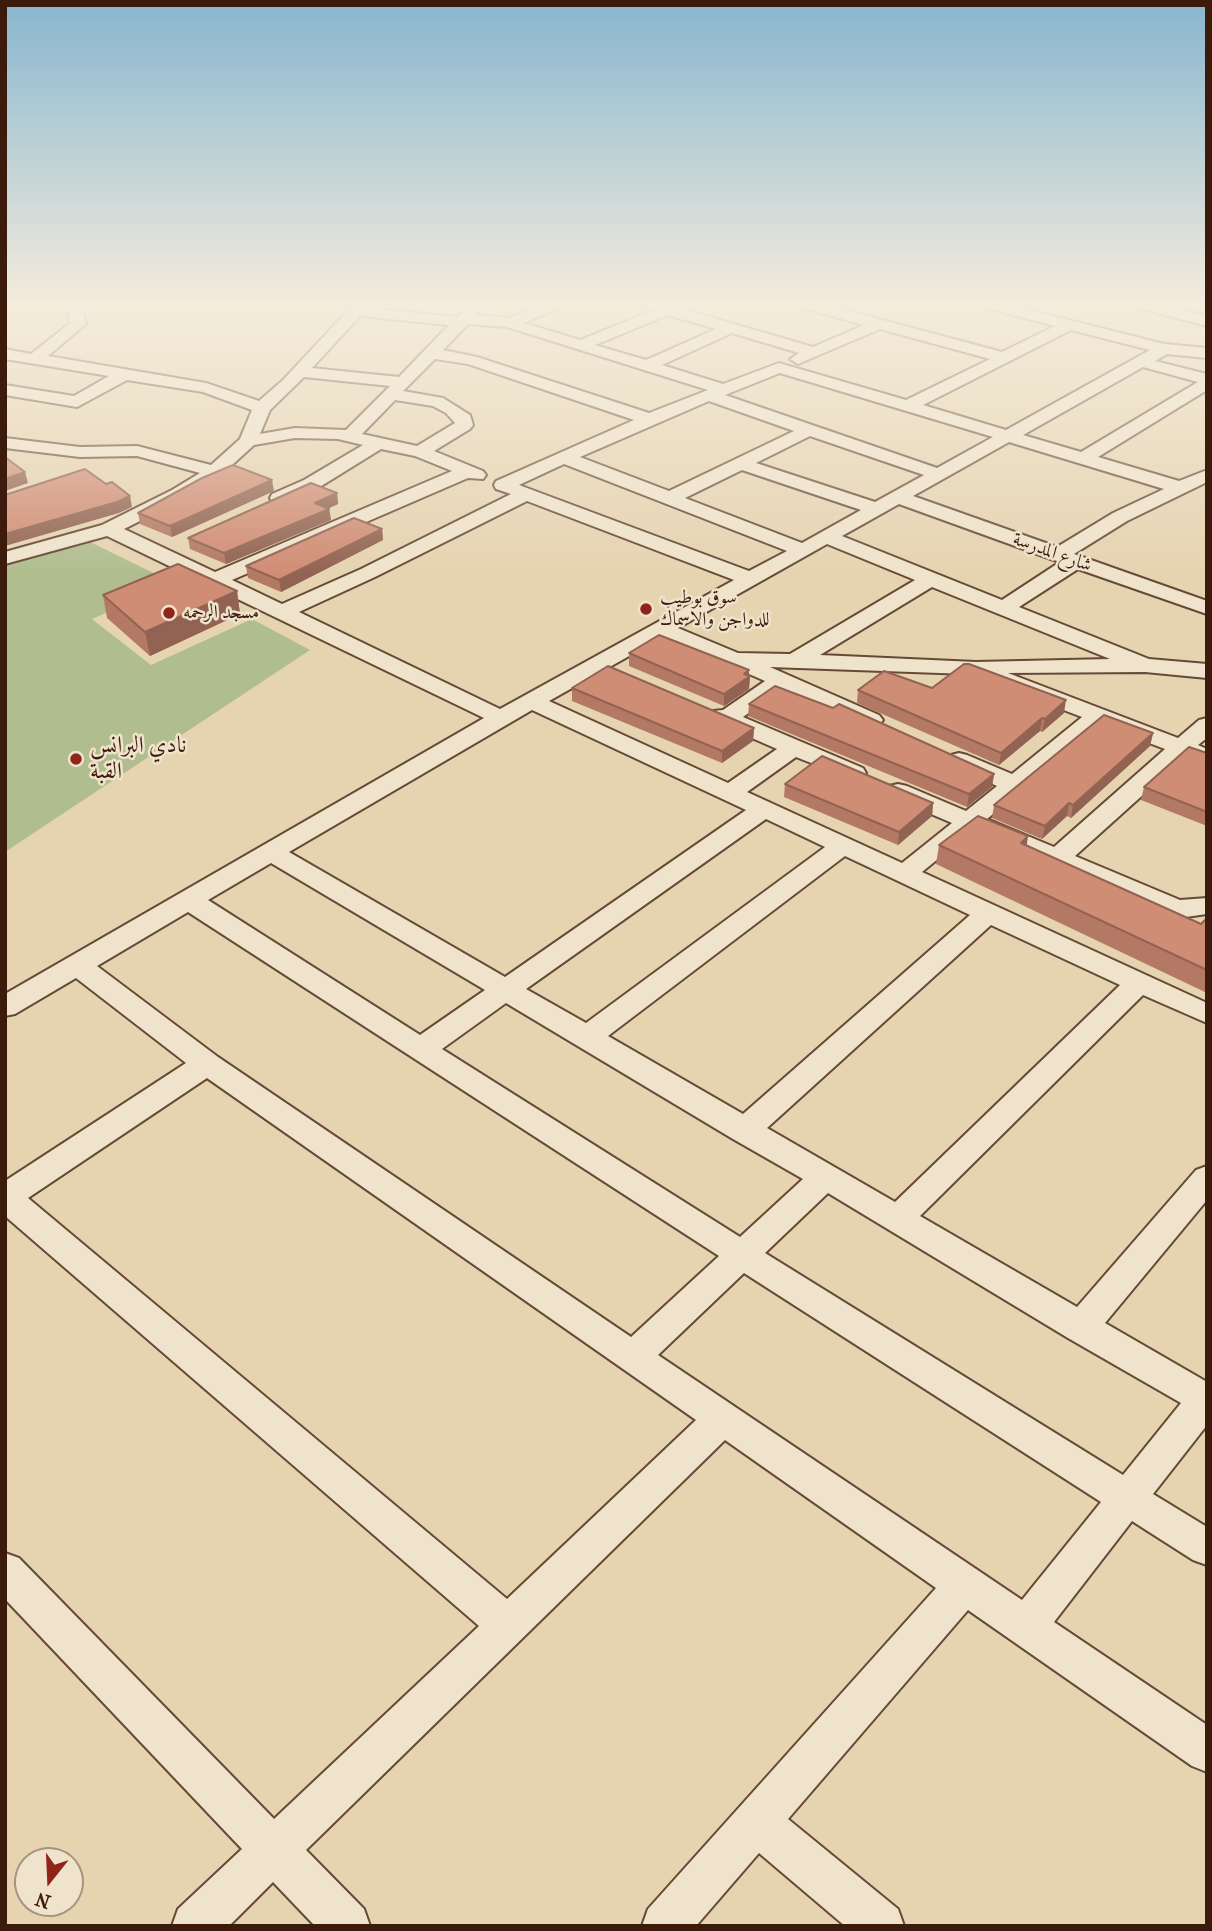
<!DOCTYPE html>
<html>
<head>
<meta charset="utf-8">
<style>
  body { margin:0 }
  #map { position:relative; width:1212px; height:1931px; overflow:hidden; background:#e6d4b1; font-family:"IM FELL French Canon",serif }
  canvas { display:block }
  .frame { position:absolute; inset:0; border:7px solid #3c1b0d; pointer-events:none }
  .north { position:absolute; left:14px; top:1847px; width:70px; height:70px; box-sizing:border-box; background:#efe3cc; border:2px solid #a79380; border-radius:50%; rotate:198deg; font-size:19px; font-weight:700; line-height:28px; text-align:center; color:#3c1b0d }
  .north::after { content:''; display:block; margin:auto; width:24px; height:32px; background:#8f2418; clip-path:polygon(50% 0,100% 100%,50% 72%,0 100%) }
</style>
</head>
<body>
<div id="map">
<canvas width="1212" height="1931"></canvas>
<div class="frame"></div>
<div class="north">N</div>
</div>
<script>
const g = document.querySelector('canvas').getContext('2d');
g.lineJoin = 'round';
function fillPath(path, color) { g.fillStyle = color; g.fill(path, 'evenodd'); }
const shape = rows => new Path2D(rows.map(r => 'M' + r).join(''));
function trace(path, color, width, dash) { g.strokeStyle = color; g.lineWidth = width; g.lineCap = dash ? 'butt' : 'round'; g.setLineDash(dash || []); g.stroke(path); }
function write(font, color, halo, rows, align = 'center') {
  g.font = font + ' "IM FELL French Canon",Amiri,serif'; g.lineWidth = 5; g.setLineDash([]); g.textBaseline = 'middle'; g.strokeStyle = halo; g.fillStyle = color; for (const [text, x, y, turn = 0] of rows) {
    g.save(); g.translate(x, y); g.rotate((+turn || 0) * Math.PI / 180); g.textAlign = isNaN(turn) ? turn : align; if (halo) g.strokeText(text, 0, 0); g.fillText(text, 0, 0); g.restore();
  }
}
const green = shape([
  [84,539,174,583,92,619,151,665,252,619,310,650,5,852,5,563]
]);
const minor = shape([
  [73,303,89,303,83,311,86,324,48,356,206,383,259,401,283,380,355,303,370,303,367,308,458,317,471,303,484,303,476,315,508,318,549,303,570,303,524,323,580,340,653,310,637,303,672,303,679,308,813,347,864,325,796,306,794,303,819,303,1002,352,1055,326,979,306,977,303,1002,303,1164,344,1207,348,1207,358,1167,354,1155,361,1207,374,1207,390,1098,457,1179,481,1207,470,1207,482,1127,521,1074,554,1207,601,1207,614,1078,569,1019,607,1149,659,1207,664,1207,678,1145,672,1008,673,1178,738,1199,720,1207,718,1207,738,1198,745,1207,749,1207,764,1185,757,1075,856,1180,900,1207,898,1207,914,1186,917,1163,912,972,831,922,872,1207,1003,1207,1023,1143,995,920,1216,1077,1307,1196,1170,1207,1166,1207,1200,1105,1323,1207,1382,1207,1425,1153,1494,1207,1527,1207,1565,1193,1560,1132,1521,1054,1622,1207,1725,1207,1772,1192,1766,968,1610,788,1819,898,1909,904,1926,845,1926,759,1853,696,1926,642,1926,648,1909,936,1588,725,1440,306,1850,364,1909,370,1926,315,1926,273,1882,229,1926,172,1926,178,1909,242,1849,5,1599,5,1553,19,1558,274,1819,479,1626,5,1216,5,1181,186,1063,76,978,15,1014,5,1016,5,994,484,718,107,536,5,564,5,552,102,525,172,490,200,473,137,456,80,457,5,448,5,438,80,447,137,446,211,465,240,439,252,410,203,392,127,380,77,407,5,395,5,385,74,396,109,376,5,359,5,349,31,354,70,323,67,310,73,303],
  [668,315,716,329,646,360,595,345,668,315],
  [360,316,449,325,399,377,312,368,360,316],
  [468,324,507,327,708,390,649,413,477,357,443,350,468,324],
  [880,329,990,359,906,400,779,363,723,384,662,365,732,333,799,353,790,359,798,364,880,329],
  [1071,330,1150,350,1006,430,923,405,1071,330],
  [435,359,468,364,634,420,496,481,494,485,496,489,511,494,361,569,282,604,232,580,468,478,483,479,486,475,483,471,434,451,470,429,473,425,470,415,443,398,403,391,435,359],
  [1143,367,1198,382,1081,452,1023,435,1143,367],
  [780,373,993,437,937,468,725,395,780,373],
  [304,377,390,386,346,430,295,428,260,434,270,410,304,377],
  [395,400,433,406,446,413,455,423,417,446,362,434,395,400],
  [709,401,794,431,669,491,580,457,709,401],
  [810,436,924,475,875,502,756,463,810,436],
  [295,438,338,439,363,445,304,480,272,494,270,498,272,502,286,502,318,488,381,449,415,456,452,471,215,572,124,529,186,498,221,475,254,445,295,438],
  [1009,442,1164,489,1113,513,1057,547,913,496,1009,442],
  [564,464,787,551,749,571,519,485,564,464],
  [742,470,861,510,802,543,685,498,742,470],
  [527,501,734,580,500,709,299,612,375,577,527,501],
  [899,504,1051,559,1060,562,1002,600,842,536,899,504],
  [827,544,915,580,790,654,738,653,678,628,827,544],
  [932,587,1110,659,976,662,820,655,932,587],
  [663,637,737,666,740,670,765,681,723,710,713,711,709,716,713,721,777,749,728,783,549,701,663,637],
  [770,667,968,674,1082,717,1012,774,967,755,959,753,951,755,947,760,951,765,997,786,966,811,907,786,898,784,889,786,886,791,889,796,952,823,902,863,747,792,796,757,854,780,863,778,866,773,863,768,743,717,783,689,863,725,879,725,883,720,879,715,770,667],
  [532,710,746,810,505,977,289,852,532,710],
  [1101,725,1165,749,1054,847,987,819,1101,725],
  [766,819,825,847,586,1023,526,989,766,819],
  [845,856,970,915,743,1114,608,1036,845,856],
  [271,863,485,990,420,1035,208,900,271,863],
  [188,912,719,1256,631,1337,218,1057,97,966,188,912],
  [991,925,1120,985,895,1202,767,1128,991,925],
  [506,1003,733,1139,803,1179,740,1237,442,1049,506,1003],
  [207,1078,696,1420,507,1599,28,1198,207,1078],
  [828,1193,1068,1338,1181,1403,1123,1475,765,1253,828,1193],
  [744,1273,1101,1502,1022,1600,658,1355,744,1273],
  [1129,303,1155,303,1207,316,1207,326,1131,306,1129,303]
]);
const wall = shape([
  [274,491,172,537,140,524,138,513],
  [337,493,338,504,329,508,331,520,226,564,190,549,188,538],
  [382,529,383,540,281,592,248,578,246,566],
  [237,591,240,614,150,656,107,618,103,595],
  [629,653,749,670,749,676,750,676,749,689,724,706,629,666],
  [572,688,754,728,753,741,722,763,572,701],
  [932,688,1064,713,1042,732,1040,731,999,765,857,703,858,690],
  [749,704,994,774,992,787,967,807,748,716],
  [1153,733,1150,746,1071,818,1067,816,1042,839,992,818,994,805],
  [1207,753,1207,826,1141,800,1144,787],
  [785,784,933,803,932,816,898,845,784,797],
  [939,845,1027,845,1201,924,1207,918,1207,993,936,864]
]);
const shadedWall = shape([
  [25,472,28,483,5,491,5,479],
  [272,480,274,491,172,537,170,526],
  [337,493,338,504,316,514,315,503],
  [130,496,132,507,119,513,5,546,5,534],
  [329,509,331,520,226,564,224,553],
  [382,529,383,540,281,592,279,580],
  [237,591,240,614,150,656,145,632],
  [749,670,749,677,750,676,749,689,724,706,724,694,744,674],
  [1066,700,1064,713,1042,732,1045,719],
  [1042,718,1040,731,999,765,1001,753],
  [754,728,753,741,722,763,722,751],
  [1153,733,1150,746,1071,818,1073,805],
  [994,774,992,787,967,807,969,794],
  [933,803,932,816,898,845,899,832],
  [1069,803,1067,816,1042,839,1045,826],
  [1028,836,1025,856,1021,843]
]);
const building = shape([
  [5,457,25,472,5,479,5,457],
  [233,465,272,480,170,526,138,513,202,478,233,465],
  [85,469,106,484,112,482,130,496,117,502,5,534,5,495,85,469],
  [311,483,337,493,315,503,329,509,224,553,188,538,311,483],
  [354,518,382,529,279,580,246,566,354,518],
  [178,564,237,591,145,632,103,595,178,564],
  [659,635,749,670,744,674,750,676,724,694,629,653,659,635],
  [964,664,969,664,1066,700,1045,719,1042,718,1001,753,858,690,884,671,932,688,964,664],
  [608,666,754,728,722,751,572,688,608,666],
  [775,686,833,708,839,704,994,774,969,794,749,704,775,686],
  [1104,715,1153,733,1073,805,1069,803,1045,826,994,805,1104,715],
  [1189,747,1207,753,1207,812,1144,787,1189,747],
  [822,756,933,803,899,832,785,784,822,756],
  [978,816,1028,836,1021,843,1201,924,1207,918,1207,970,939,845,978,816]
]);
const markers = [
  [646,609,7,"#8f2418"],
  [169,613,7,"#8f2418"],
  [76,759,7,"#8f2418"]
];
const farStreetnames = [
  ["شارع المدرسة",1052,553,20]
];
const farPoinames = [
  ["سوق بوطيب",660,598],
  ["للدواجن والاسماك",660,620],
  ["مسجد الرحمه",183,613]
];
const poiNames = [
  ["نادي البرانس",90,746],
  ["القبة",90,772]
];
fillPath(green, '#b0be8f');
trace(minor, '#664936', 4);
fillPath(minor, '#efe3cc');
fillPath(wall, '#b37965');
fillPath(shadedWall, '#926352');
fillPath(building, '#d08d75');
trace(building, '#926352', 2);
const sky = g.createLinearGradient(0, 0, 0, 574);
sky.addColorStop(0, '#87b6cf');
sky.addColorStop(0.53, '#f4ecdc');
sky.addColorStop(1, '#f4ecdc00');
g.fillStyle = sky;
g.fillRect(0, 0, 1212, 574);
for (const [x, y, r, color] of markers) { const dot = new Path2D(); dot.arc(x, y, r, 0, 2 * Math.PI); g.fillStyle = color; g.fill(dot); trace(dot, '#efe3cc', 2.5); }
write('19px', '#3c1b0d', '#efe3cc', farStreetnames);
write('19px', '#3c1b0d', '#efe3cc', farPoinames, 'left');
write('23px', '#3c1b0d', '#efe3cc', poiNames, 'left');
</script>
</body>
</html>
